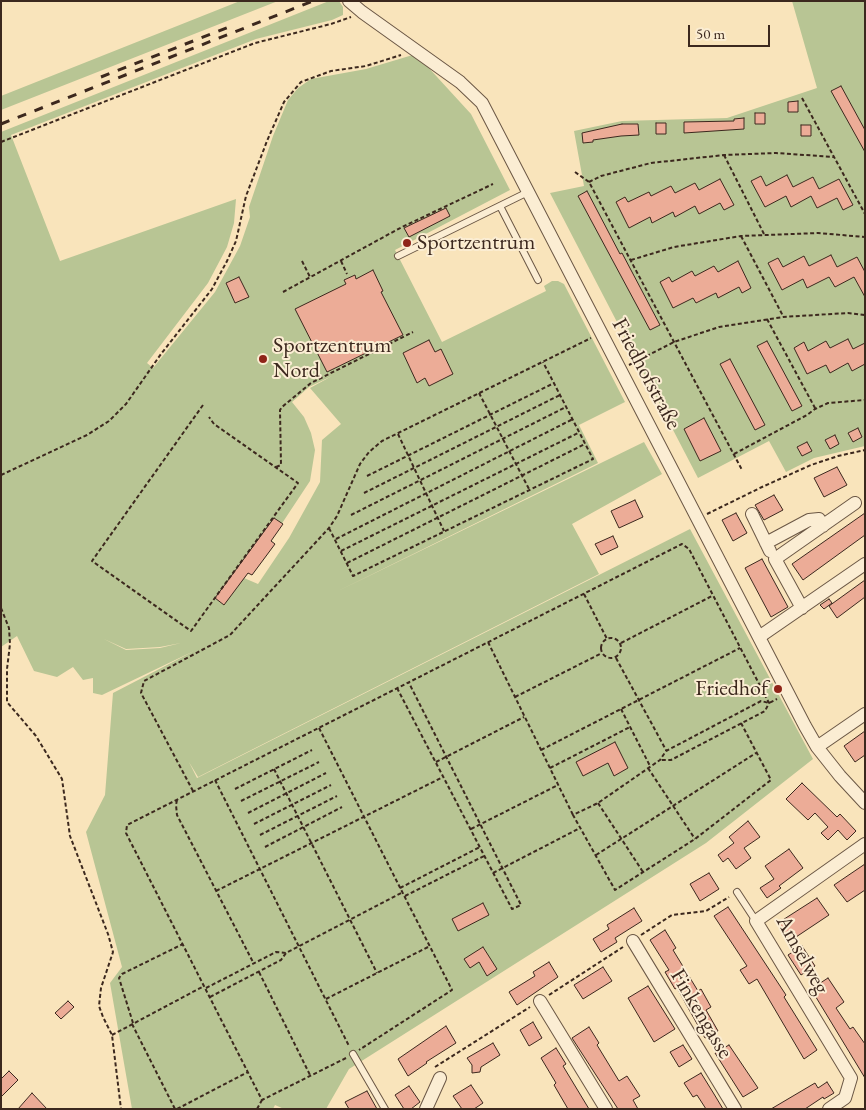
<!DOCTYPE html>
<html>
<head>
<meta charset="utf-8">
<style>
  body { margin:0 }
  #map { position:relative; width:866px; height:1110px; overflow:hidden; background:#f9e4bb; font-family:"EB Garamond",serif }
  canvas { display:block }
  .frame { position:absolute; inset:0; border:2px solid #3c281e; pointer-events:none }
  .scale { position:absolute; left:688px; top:25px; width:82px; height:22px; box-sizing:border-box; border:2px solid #3c281e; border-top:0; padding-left:6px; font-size:15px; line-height:18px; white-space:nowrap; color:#3c281e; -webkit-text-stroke:4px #fbedd3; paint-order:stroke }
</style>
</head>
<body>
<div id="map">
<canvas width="866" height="1110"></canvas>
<div class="frame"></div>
<div class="scale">50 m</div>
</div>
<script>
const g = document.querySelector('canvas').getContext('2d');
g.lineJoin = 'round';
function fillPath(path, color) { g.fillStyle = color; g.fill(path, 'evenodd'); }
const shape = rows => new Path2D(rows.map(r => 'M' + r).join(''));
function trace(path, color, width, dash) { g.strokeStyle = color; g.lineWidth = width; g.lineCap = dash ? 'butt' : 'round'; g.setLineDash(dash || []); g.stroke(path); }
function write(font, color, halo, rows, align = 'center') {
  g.font = font + ' "EB Garamond",serif'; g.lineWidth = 4; g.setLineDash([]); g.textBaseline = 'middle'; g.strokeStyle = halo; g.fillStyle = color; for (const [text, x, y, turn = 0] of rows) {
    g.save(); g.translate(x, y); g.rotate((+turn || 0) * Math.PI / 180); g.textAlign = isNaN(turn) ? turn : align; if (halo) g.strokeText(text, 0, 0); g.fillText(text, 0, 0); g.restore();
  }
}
const green = shape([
  [240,1,278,1,1,110,1,96],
  [329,1,339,1,343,7,343,15,332,20,256,39,11,135,60,261,236,199,234,223,227,247,208,283,147,363,153,368,215,292,240,246,250,217,249,207,273,136,288,100,298,88,311,79,366,69,416,54,471,114,510,190,395,250,442,342,546,291,544,286,552,281,558,281,564,284,625,402,579,425,598,463,336,592,644,442,662,474,572,524,599,574,198,777,189,762,197,778,690,529,813,759,706,843,349,1069,326,1109,284,1109,275,1105,273,1109,132,1109,110,983,122,967,86,832,105,795,113,693,194,651,102,695,93,693,93,678,83,680,73,667,57,677,34,671,17,636,1,647,1,132],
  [332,376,310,388,341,424,322,440,320,482,289,538,258,584,244,578,248,573,252,575,275,544,271,540,310,481,315,450,311,433,304,417,292,402,309,387],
  [75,608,86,624,104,639,126,649,160,647,181,643,160,648,126,650,104,639,86,624],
  [792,1,865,1,865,446,814,458,786,472,769,441,698,478,550,193,584,186,574,131,622,121,727,118,817,88]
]);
const building = shape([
  [841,86,865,130,865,152,831,91,841,86],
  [798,101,798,112,788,112,788,102,798,101],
  [755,113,765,113,765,124,755,124,755,113],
  [744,118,744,129,684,133,684,122,734,121,734,119,744,118],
  [656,123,666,123,666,134,656,134,656,123],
  [622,124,638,124,639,135,621,136,593,140,593,142,583,143,582,133,622,124],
  [801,125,811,125,811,136,801,136,801,125],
  [787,175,793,187,813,177,819,189,839,179,853,205,843,210,837,198,817,208,811,196,791,207,786,196,765,207,751,181,761,176,766,186,787,175],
  [720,179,734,205,724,210,720,203,699,214,695,206,675,217,673,212,652,223,650,217,629,228,616,202,625,197,628,202,649,192,651,196,671,186,675,193,695,183,699,190,720,179],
  [587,191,620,254,622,253,660,325,650,330,578,196,587,191],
  [446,208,450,216,409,237,404,228,446,208],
  [831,255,837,267,857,257,865,272,865,297,854,277,835,287,829,277,807,288,803,279,782,290,768,263,778,258,783,267,804,256,809,266,831,255],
  [738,261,751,288,742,293,739,287,718,298,716,293,696,303,693,298,673,308,660,282,669,277,672,282,692,271,695,276,714,266,718,272,738,261],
  [373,270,383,291,381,292,403,335,327,372,295,309,346,284,344,280,355,275,356,279,373,270],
  [239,277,249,297,235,303,226,283,239,277],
  [848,339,853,349,865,343,865,364,852,371,848,363,830,373,826,365,807,374,794,348,804,342,808,351,826,341,830,348,848,339],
  [429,340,435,352,441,349,453,374,429,386,425,378,417,383,403,353,429,340],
  [767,341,802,406,792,411,757,346,767,341],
  [730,359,765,425,755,430,720,364,730,359],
  [704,418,721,451,700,461,684,429,704,418],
  [858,428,862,437,853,442,848,433,858,428],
  [835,435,839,444,830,449,825,440,835,435],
  [807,442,812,451,802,456,797,447,807,442],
  [837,467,847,485,824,497,814,478,837,467],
  [774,495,783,510,764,520,755,505,774,495],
  [635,500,643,517,619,528,611,511,635,500],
  [736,513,747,533,733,541,722,520,736,513],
  [865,513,865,535,803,580,792,564,865,513],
  [274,518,283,524,271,541,275,544,252,575,248,573,224,605,215,598,274,518],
  [613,536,618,547,601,555,595,544,613,536],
  [762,559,788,607,771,617,745,568,762,559],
  [865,580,865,597,837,618,829,606,865,580],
  [829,599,832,603,824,609,820,605,829,599],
  [865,731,865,755,855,762,844,746,865,731],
  [615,742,628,768,614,776,608,763,583,776,576,762,615,742],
  [802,783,837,817,840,814,856,831,847,840,838,830,828,840,821,833,828,827,815,813,808,820,786,799,802,783],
  [748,821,760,837,744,848,751,858,736,869,728,858,723,862,718,855,734,843,729,837,748,821],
  [789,849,803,868,779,886,781,888,767,898,760,888,774,879,765,866,789,849],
  [865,864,865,890,847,902,834,885,865,864],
  [709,873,719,889,700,901,690,884,709,873],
  [817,898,829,915,790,941,778,923,817,898],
  [483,903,489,915,458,931,452,919,483,903],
  [728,907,786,995,784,997,817,1050,804,1059,757,979,749,984,740,970,747,966,714,916,728,907],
  [634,908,642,921,615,938,617,942,601,952,593,939,609,929,607,925,634,908],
  [665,930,676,948,673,950,698,991,701,989,711,1007,706,1010,718,1031,705,1038,677,988,675,989,665,972,669,970,650,940,665,930],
  [802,946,815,966,801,975,788,955,802,946],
  [483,947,497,969,487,976,479,962,470,968,464,959,483,947],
  [549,962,558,977,517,1005,509,992,535,976,533,972,549,962],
  [603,967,612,981,583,999,574,985,603,967],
  [828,978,844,1002,836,1008,850,1029,853,1027,865,1044,865,1078,811,989,828,978],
  [648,986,675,1029,654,1042,628,998,648,986],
  [68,1001,74,1007,61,1019,55,1013,68,1001],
  [533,1022,542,1038,529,1046,520,1030,533,1022],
  [446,1026,456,1043,426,1062,427,1063,408,1076,398,1059,446,1026],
  [589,1027,599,1043,597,1045,619,1081,627,1076,640,1096,633,1100,638,1109,618,1109,572,1038,589,1027],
  [493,1043,500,1055,481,1067,480,1072,472,1073,472,1065,467,1058,493,1043],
  [683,1045,692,1059,679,1067,670,1052,683,1045],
  [729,1045,758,1088,743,1097,715,1053,729,1045],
  [556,1048,566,1064,563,1066,589,1109,568,1109,554,1085,556,1083,541,1058,556,1048],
  [9,1071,18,1080,1,1097,1,1079,9,1071],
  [701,1073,714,1094,723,1109,706,1109,697,1095,693,1097,684,1083,701,1073],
  [827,1082,834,1093,824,1099,823,1097,805,1109,771,1109,815,1083,818,1088,827,1082],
  [471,1085,483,1103,474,1109,462,1109,453,1096,471,1085],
  [409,1086,420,1102,411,1109,404,1109,395,1095,409,1086],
  [367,1091,377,1109,349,1109,345,1102,367,1091],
  [32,1093,47,1109,18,1109,32,1093]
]);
const path = shape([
  [802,98,865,214],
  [1,142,255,43,331,24,351,17],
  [724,155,764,234],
  [575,172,589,182,742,470],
  [589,182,601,176,651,163,724,155,776,153,834,157],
  [741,236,783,316],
  [631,260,674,247,741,236,818,233,865,237],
  [302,261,310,277],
  [341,261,347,274],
  [283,292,402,227,493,184],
  [767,319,815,408],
  [629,365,674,342,719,327,783,317,848,313,865,315],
  [479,393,529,489],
  [203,405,92,561,191,631,298,483,214,424,209,417],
  [398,434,444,531],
  [734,454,807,415,815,409,828,403,865,400],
  [276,467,281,465,280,410,282,407,311,383,413,332],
  [1,475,87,435,109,421,126,404,161,354,212,289,227,261,236,241,246,196,267,141,284,102,301,82,331,71,366,66,401,55],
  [367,476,554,383],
  [364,493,560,395],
  [707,514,762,487,811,465,838,456,865,450],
  [351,515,566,407],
  [329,528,353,576,593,459,543,362],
  [336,539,573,419],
  [341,551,578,433],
  [347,563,585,444],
  [584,594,607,639],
  [1,608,9,628,10,644,7,669,7,702,36,736,62,779,70,836,108,934,113,952,101,988,99,1006,103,1017,112,1035,121,1109],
  '601 648a10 10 0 1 1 20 0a10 10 0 1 1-20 0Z',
  [488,642,573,815],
  [621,643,712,596],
  [616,658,666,750],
  [397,688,512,909,521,905,409,683],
  [515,697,602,653],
  [621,709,650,766],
  [741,723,771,780,695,839,615,890,573,815,598,803,660,760,666,751,761,701,769,703,777,699],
  [319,728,452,990,359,1050],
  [541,750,740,648],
  [436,762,524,717],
  [550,768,630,727],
  [648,768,695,839],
  [274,769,377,973],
  [215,780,349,1046],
  [235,789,312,750],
  [193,791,141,693,144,681,230,635,329,528,337,516,360,464,369,452,382,441,591,338],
  [177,800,176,805,177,815,254,964],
  [241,801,319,762],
  [598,803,643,872],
  [248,813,326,773],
  [254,824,331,785],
  [471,829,558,785],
  [260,835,337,796],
  [265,847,342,807],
  [596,855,756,753],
  [493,873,580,828],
  [400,888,480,847],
  [216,891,443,777],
  [405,896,484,856],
  [641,935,672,915,706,911,729,897],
  [259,972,310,1075],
  [206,988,276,952,286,953,403,892],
  [549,995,623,947],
  [210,997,281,960,286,953],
  [326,999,430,946],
  [133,1023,119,978,122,974,183,944],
  [132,1024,175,1109],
  [112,1035,204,986],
  [346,1058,262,1100,126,833,127,825,682,544,689,549,769,703,765,711,671,760,660,760],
  [435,1067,530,1007],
  [177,1109,248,1072],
  [257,1109,262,1100]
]);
const service = shape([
  [500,206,538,280],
  [398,256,528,192],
  [737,892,756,921],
  [353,1054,385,1109]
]);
const minor = shape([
  [349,1,362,12,460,82,482,103,805,726,817,747,840,776,865,803],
  [752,514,770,551],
  [766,543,809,520,819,519,823,526],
  [802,608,775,559,855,503],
  [759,637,865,564],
  [817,747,865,714],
  [633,941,735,1109],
  [540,1001,606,1109],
  [426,1109,440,1078],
  [829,1109,845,1098,851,1078,756,921,865,844]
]);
const rail = shape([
  [101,77,229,27],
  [1,124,313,1]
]);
const markers = [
  [407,243,5,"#8f2418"],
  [263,359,5,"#8f2418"],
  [778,689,5,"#8f2418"]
];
const poiNames = [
  ["Sportzentrum",417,243],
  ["Sportzentrum",273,346],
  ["Nord",273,371],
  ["Friedhof",768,689,"right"]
];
const streetNames = [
  ["Friedhofstraße",646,374,62],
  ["Amselweg",802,955,61],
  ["Finkengasse",701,1014,59]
];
fillPath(green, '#b8c594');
fillPath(building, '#ecac97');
trace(building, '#3c281e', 1);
trace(service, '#6b5745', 8);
trace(minor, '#6b5745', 14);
trace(path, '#3c281e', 2, [4, 2.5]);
trace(service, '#fbedd3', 6);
trace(minor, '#fbedd3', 12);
trace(rail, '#3c281e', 3, [9, 9]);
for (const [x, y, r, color] of markers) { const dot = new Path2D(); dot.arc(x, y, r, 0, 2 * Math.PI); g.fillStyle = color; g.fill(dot); trace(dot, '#fbedd3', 2); }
write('22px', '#3c281e', '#fbedd3', poiNames, 'left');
write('22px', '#3c281e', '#fbedd3', streetNames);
</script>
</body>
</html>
